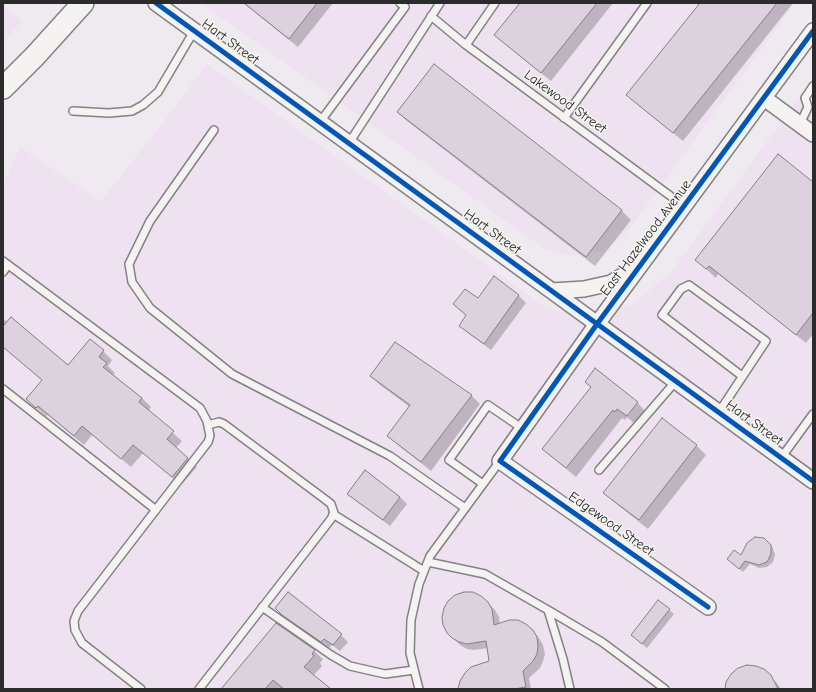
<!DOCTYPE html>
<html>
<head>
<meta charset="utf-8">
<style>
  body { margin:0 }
  #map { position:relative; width:816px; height:692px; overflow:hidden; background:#efeaef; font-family:"Comic Neue",sans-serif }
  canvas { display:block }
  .frame { position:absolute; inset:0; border:4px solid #2b2b2b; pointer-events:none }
</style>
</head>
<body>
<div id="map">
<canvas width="816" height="692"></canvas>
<div class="frame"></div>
</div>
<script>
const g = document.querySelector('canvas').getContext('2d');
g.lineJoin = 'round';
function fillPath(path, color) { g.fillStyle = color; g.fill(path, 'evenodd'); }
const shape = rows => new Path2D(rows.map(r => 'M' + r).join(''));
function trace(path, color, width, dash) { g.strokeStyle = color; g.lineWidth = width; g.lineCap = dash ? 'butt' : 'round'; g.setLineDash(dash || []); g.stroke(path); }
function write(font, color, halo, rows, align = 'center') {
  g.font = font + ' "Comic Neue",sans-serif'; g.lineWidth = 3; g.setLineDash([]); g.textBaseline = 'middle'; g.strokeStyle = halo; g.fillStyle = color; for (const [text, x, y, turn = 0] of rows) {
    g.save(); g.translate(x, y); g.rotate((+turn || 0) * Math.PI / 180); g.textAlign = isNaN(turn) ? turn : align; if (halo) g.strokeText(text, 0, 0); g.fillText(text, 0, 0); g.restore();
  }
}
const built = shape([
  [201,3,795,3,625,235,605,251,568,256,543,248],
  [3,6,22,21,3,42],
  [207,64,545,307,584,316,633,304,671,272,813,79,813,689,3,689,3,185,20,147,101,201,157,130]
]);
const shadow = shape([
  [243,3,333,3,298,47],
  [521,3,613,3,551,81,505,44,496,35],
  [701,3,793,3,683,141,637,104,628,95],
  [434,66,622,211,631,220,595,266,407,121,398,112],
  [813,183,813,334,806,343,718,274,716,278,696,260],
  [494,278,519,296,526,303,491,350,468,333,461,326],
  [3,319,69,367,90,340,103,351,112,360,108,366,115,373,113,375,142,398,151,407,148,411,182,441,176,448,197,467,181,485,143,453,131,467,92,435,84,445,48,415,46,416,37,408,28,399,43,381,3,347],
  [371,376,471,395,480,404,431,471,398,445,389,436,410,407,380,385],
  [592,388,637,402,646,412,636,425,627,417,625,420,622,418,576,477,553,458,543,449],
  [662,419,697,446,706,455,648,529,614,502,605,492],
  [365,471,400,497,407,504,390,526,356,501,349,494],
  [767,542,772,546,775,555,773,562,767,567,759,568,750,564,743,572,728,559,741,557],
  [487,602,495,610,499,617,500,624,532,630,539,638,543,645,545,654,543,661,540,668,529,678,531,689,459,689,490,662,488,648,474,650,467,649,460,645,447,632],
  [276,608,341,635,348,642,340,651,332,645,329,648,291,622],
  [669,610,674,614,647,648,637,640],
  [314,651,323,659,320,663,322,666,313,676,329,689,222,689],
  [770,676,777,683,781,689,726,689]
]);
const building = shape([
  [244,3,317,3,289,39,244,3],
  [520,3,597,3,541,73,494,35,520,3],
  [700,3,777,3,673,133,626,95,700,3],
  [434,64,622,210,586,257,397,112,434,64],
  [778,154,813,182,813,313,796,335,709,266,706,269,695,260,778,154],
  [494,276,519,295,484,344,459,326,466,315,453,304,465,289,478,298,494,276],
  [11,317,68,365,90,339,104,350,99,357,107,363,103,367,142,398,139,402,174,431,167,439,188,458,172,477,133,445,121,459,82,426,74,436,38,406,36,408,26,399,42,380,3,347,3,326,11,317],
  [395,342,472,395,421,462,387,436,410,405,370,376,395,342],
  [595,368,638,402,627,416,617,409,615,412,613,410,566,468,542,449,591,387,585,382,595,368],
  [662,418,697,445,639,520,603,493,662,418],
  [365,470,400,497,383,520,347,494,365,470],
  [755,537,764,538,771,545,771,554,767,562,759,565,745,561,739,569,727,559,734,550,741,555,747,543,755,537],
  [288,592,342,634,333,645,324,639,321,642,282,615,275,608,288,592],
  [464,592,473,592,481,596,488,602,492,609,494,625,509,620,518,620,526,624,533,630,537,637,538,646,537,654,533,661,523,671,526,687,514,689,458,689,460,681,465,673,471,667,489,661,486,641,467,644,459,642,452,638,447,633,443,625,442,617,444,608,448,601,455,595,464,592],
  [658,600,670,609,642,644,631,635,658,600],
  [276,623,315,650,312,654,314,656,304,667,331,689,284,689,273,680,265,689,221,689,276,623],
  [747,665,756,666,764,669,771,675,778,689,725,689,726,682,731,674,738,668,747,665]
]);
const service = shape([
  [431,16,466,45,684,206],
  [466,45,495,3],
  [73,111,109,113,132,111,143,105,158,92,194,31],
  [564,118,647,3],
  [320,122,405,7,400,3],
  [800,124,808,107,805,98,813,86],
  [214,130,150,221,129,264,132,282,150,308,232,374,390,456,465,508],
  [349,143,440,3],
  [3,261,192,402,200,408,207,421,210,436,208,442,78,611,74,621,75,630,82,643,141,689],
  [3,272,8,265],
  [3,389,156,510],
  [719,412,766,341,689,285,681,289,662,315,742,376],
  [781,458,813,414],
  [599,470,676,381],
  [483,484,449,460,488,405,523,429],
  [333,514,424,571],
  [428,562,485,574,548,610,563,659,570,689],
  [262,607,331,655,350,666,385,674,414,670],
  [548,610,602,642,665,689],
  [199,689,331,519,334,513,331,504,326,500,224,424,219,422,208,425],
  [419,689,410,653,411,620,419,584,430,556,500,461]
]);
const minor = shape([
  [156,3,813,481],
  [764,98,813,134],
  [552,291,584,289,611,283,634,269],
  [708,607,500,461,597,324,813,31]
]);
const secondary = shape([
  [3,88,35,56,83,3]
]);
const cycleway = shape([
  [156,3,813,481],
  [708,607,500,461,597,324,813,31]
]);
const streetNames = [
  ["Hart Street",230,42,36],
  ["Lakewood Street",565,102,36],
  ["Hart Street",492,232,36],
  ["East Hazelwood Avenue",646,238,-53],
  ["Hart Street",754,423,36],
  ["Edgewood Street",611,524,35]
];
fillPath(built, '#eee2f1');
fillPath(shadow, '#0003');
fillPath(building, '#dbd2dd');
trace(building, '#838183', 1);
trace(service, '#838183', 10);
trace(minor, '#838183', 18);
trace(secondary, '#838183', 24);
trace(service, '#f4f3f2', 7);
trace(minor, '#f4f3f2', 15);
trace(secondary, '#f4f3f2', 21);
trace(cycleway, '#0057b8', 5);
write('14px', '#2b2b2b', '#f6f6f2', streetNames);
</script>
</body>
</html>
